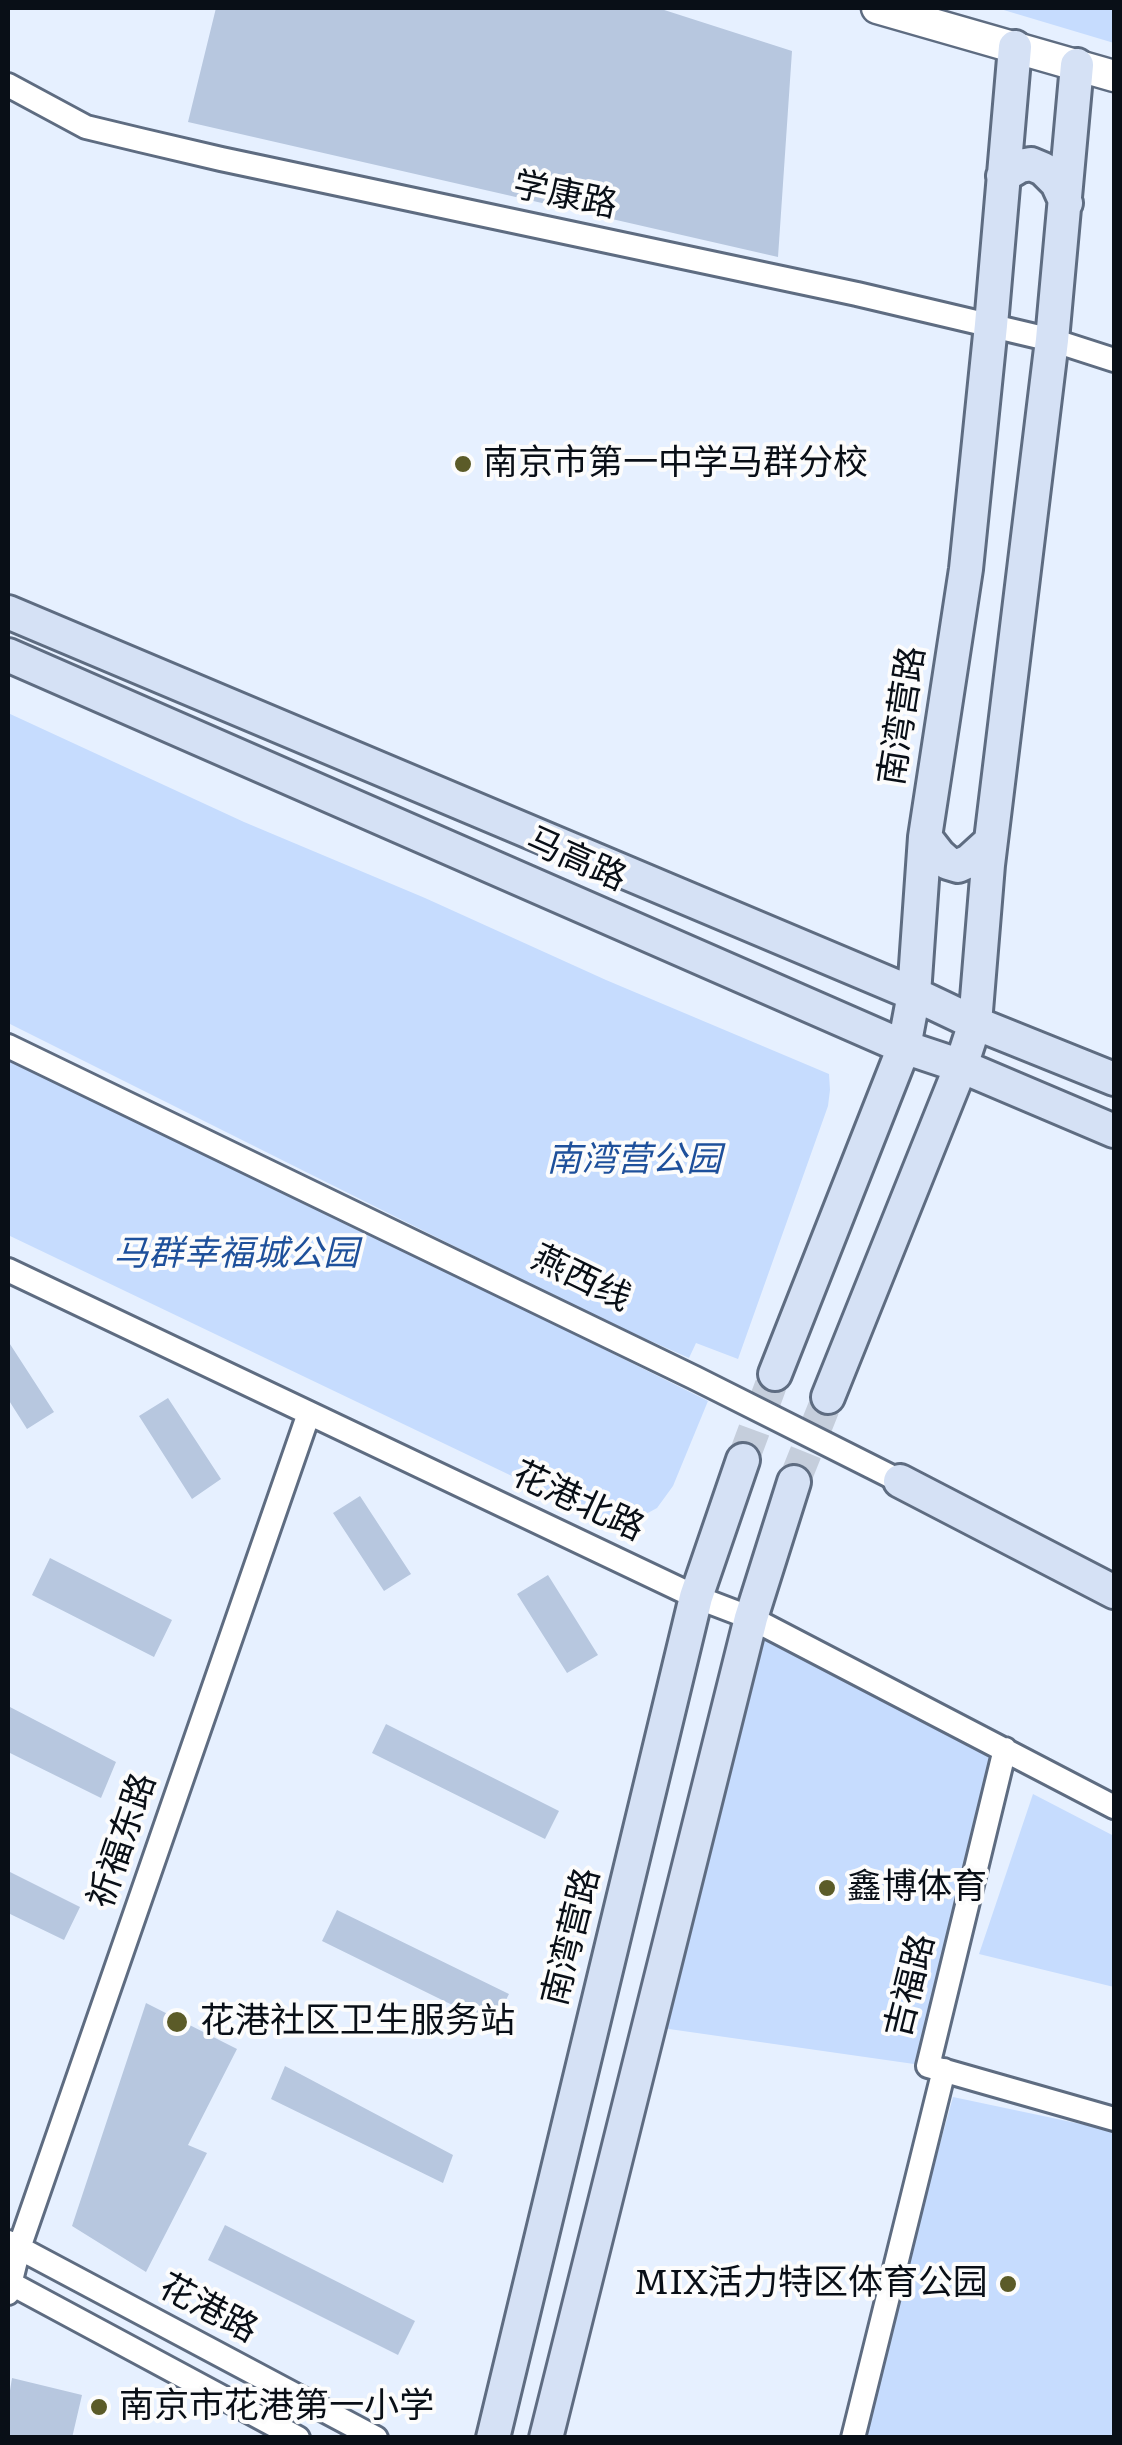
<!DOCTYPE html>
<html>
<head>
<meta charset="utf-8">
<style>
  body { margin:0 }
  #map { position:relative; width:1122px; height:2445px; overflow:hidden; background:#e6f0ff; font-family:Literata,serif }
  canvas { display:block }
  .frame { position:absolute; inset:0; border:10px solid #090f17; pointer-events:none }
</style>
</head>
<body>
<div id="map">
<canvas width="1122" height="2445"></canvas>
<div class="frame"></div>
</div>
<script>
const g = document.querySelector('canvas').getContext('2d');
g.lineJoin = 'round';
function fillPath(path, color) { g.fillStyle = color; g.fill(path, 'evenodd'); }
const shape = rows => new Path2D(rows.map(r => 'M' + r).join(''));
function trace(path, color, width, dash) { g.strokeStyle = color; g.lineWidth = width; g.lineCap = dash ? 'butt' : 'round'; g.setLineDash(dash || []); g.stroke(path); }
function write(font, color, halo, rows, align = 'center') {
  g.font = font + ' Literata,"Noto Sans SC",serif'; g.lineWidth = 8; g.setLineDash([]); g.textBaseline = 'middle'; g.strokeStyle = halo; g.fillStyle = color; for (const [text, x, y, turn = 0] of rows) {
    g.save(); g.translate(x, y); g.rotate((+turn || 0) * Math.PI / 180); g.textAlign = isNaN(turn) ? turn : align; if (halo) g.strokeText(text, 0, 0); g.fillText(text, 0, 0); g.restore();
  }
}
const green = shape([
  [997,8,1114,8,1114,43],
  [8,713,244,822,425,898,606,980,829,1074,830,1090,828,1106,738,1359,696,1343,689,1358,594,1316,8,1023],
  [8,1058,286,1191,708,1401,673,1486,657,1508,635,1520,606,1521,8,1235],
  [751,1618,1005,1749,928,2066,648,2026],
  [1033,1794,1114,1836,1114,1987,979,1954],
  [953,2097,1114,2131,1114,2437,858,2438]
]);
const building = shape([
  [216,8,658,8,792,51,778,257,188,122],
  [8,1341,54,1412,27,1429,8,1399],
  [168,1398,221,1479,192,1499,139,1416],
  [360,1496,411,1574,384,1591,333,1513],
  [50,1558,172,1620,154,1657,32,1595],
  [548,1575,598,1655,567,1673,517,1594],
  [8,1706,116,1762,101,1798,8,1752],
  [386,1724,559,1811,545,1839,372,1753],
  [8,1871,80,1907,64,1940,8,1913],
  [337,1910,509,1994,493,2025,322,1941],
  [146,2003,237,2049,188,2145,207,2153,146,2272,72,2226],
  [285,2066,453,2155,443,2183,271,2099],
  [225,2225,415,2321,398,2355,208,2260],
  [12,2378,82,2395,72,2438,8,2438,8,2403]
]);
const secondaryTunnel = shape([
  [743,1460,775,1374],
  [794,1482,828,1397]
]);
const minor = shape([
  [8,85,86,127,140,140,221,159,857,294,1052,340,1114,360],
  [8,1046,695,1378,900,1481],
  [8,1270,696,1597,751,1618,1114,1807],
  [1005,1749,928,2066,1114,2119],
  [8,2242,376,2438],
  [8,2282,298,2438],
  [8,2293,19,2248,309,1413],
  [853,2438,944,2070]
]);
const tertiary = shape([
  [877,8,1114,76]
]);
const secondary = shape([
  [1003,176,1020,166,1031,164,1043,169,1057,183,1066,203],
  [8,612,914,994,975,1023,1114,1079],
  [8,655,904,1047,961,1066,1114,1131],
  [925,837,939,855,948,863,958,866,969,861,991,841],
  [775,1374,904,1047,914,994,925,837,966,569,991,325,1015,47],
  [828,1397,961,1066,975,1023,988,865,1052,340,1077,65],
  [900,1481,1114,1592],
  [493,2438,696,1597,743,1460],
  [546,2438,751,1618,794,1482]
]);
const markers = [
  [463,464,10,"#5b5b28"],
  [827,1888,10,"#5b5b28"],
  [177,2022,12,"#5b5b28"],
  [1008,2284,10,"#5b5b28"],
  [99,2407,10,"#5b5b28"]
];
const streetNames = [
  ["学康路",565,196,12],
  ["南湾营路",903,716,-81],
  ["马高路",576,860,24],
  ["燕西线",581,1279,26],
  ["花港北路",578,1502,25],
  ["祈福东路",123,1841,-71],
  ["南湾营路",572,1937,-76],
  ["吉福路",911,1986,-76],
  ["花港路",208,2309,28]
];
const poiNames = [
  ["南京市第一中学马群分校",483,464],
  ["鑫博体育",847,1888],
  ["花港社区卫生服务站",200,2022],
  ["MIX活力特区体育公园",988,2284,"right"],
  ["南京市花港第一小学",119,2407]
];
const parkNames = [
  ["南湾营公园",634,1161],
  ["马群幸福城公园",236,1255]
];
fillPath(green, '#c6dcfe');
fillPath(building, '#b7c7df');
trace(secondaryTunnel, '#c5cedc', 32, [32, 16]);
trace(minor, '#5e6c81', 28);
trace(tertiary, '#5e6c81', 35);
trace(secondary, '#5e6c81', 38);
trace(minor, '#fff', 22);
trace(tertiary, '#fff', 30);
trace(secondary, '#d5e1f5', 32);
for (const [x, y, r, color] of markers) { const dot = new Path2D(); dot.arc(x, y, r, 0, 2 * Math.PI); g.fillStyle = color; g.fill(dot); trace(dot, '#fcfcfc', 4); }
write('35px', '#090f17', '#fcfcfc', streetNames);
write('35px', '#090f17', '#fcfcfc', poiNames, 'left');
write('italic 35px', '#1e509b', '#fcfcfc', parkNames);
</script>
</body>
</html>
